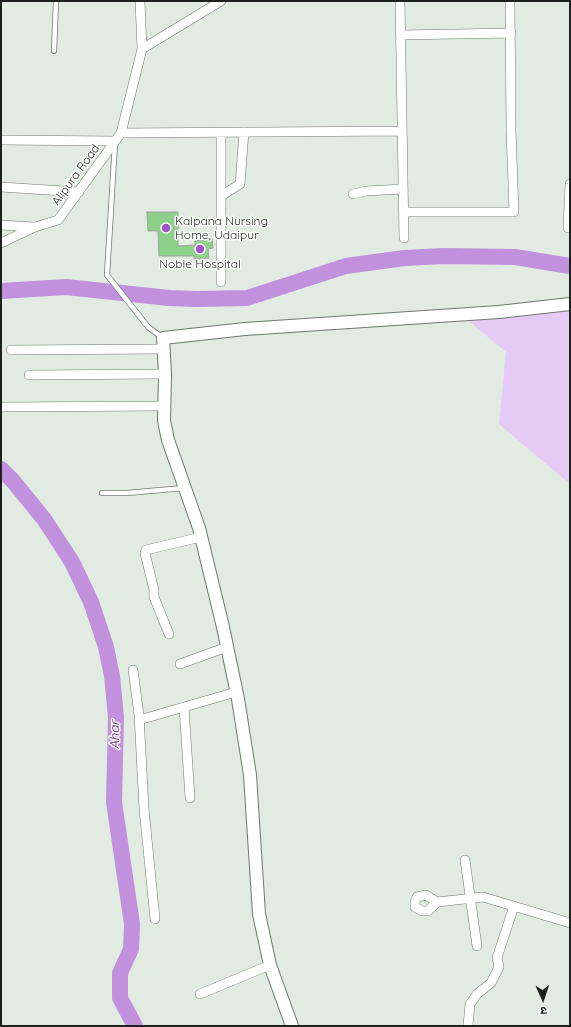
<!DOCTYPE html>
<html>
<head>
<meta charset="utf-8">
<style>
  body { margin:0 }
  #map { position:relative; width:571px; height:1027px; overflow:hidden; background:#e1ebe1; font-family:Quicksand,"Noto Sans Devanagari",sans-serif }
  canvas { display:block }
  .frame { position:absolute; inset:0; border:2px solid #1e221e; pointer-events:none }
  .north { position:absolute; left:523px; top:979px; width:40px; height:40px; -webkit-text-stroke:3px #fff; paint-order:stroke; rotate:177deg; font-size:11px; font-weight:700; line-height:16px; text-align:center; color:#1e221e }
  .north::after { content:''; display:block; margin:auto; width:14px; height:18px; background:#1e221e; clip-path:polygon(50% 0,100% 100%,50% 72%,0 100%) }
</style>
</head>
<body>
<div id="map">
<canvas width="571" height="1027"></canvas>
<div class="frame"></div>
<div class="north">उ</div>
</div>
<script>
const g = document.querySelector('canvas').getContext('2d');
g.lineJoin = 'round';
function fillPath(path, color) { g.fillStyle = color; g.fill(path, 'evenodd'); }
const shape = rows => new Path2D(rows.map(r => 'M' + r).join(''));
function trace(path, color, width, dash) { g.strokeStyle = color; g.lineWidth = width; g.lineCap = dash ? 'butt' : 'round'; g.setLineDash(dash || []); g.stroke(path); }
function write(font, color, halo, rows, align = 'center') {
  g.font = font + ' Quicksand,sans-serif'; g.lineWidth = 3; g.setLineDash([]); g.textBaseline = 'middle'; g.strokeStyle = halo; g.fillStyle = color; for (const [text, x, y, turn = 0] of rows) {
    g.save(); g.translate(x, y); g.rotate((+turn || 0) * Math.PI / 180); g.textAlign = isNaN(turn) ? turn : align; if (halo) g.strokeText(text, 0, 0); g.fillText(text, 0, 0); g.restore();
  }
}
const green = shape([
  [570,309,570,484,499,424,506,352,465,318]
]);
const river = shape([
  [1,291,66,287,169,298,197,299,247,298,346,266,404,258,444,256,515,257,570,266],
  [1,469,13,481,44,519,72,562,91,602,106,647,112,676,116,717,114,802,132,924,131,949,120,973,120,998,135,1026]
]);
const building = shape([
  [147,212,178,212,178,246,195,245,195,241,212,239,213,248,208,249,209,258,194,259,194,256,159,256,158,231,148,231,147,212]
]);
const service = shape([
  [54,51,56,1],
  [115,143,107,275,148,327,163,338],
  [102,493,127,493,184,488]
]);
const minor = shape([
  [140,1,142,49],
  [400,1,404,238],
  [401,35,511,33],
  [121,133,402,131],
  [1,140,115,141],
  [1,187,79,192],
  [353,194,366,191,403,189],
  [221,196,240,184,244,132],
  [404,212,514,212,511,130,510,1],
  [1,225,34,227],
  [568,228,570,184],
  [1,243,35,227,58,220,121,133,142,49,221,1],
  [221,282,221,133],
  [11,350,163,349],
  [29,375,165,374],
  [1,407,165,406],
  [169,634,154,597,154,590,145,553,146,550,201,537],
  [180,664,227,647],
  [133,670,139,715,144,809,155,919],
  [184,707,190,798],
  [139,720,236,692],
  [465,860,477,946],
  [437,902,426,895,417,897,415,902,415,907,422,911,428,911,437,902,483,897,570,923],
  [200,994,270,965],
  [468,1026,470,1004,477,994,491,983,499,967,497,958,514,906]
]);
const tertiary = shape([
  [292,1026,270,965,259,914,250,775,238,699,223,627,199,528,168,440,164,421,165,374,163,338,245,329,499,312,570,304]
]);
const markers = [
  [166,228,5,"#9f54c7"],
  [200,249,5,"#9f54c7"]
];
const streetNames = [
  ["Alipura Road",76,175,-54]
];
const poiNames = [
  ["Kalpana Nursing",175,221],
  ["Home, Udaipur",175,235],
  ["Noble Hospital",200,264,"center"]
];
const waterNames = [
  ["Ahar",115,735,-90]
];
fillPath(green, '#e4caf5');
trace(river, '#c191de', 16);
fillPath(building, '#8cd08a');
trace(building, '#9ca59c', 1);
trace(service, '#6f786f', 6);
trace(minor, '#6f786f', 10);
trace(tertiary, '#6f786f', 14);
trace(service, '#fff', 4.5);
trace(minor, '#fff', 9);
trace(tertiary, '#fff', 12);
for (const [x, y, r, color] of markers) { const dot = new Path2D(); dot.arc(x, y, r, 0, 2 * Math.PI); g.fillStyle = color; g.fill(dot); trace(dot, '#fff', 1.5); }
write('12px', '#1e221e', '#fff', streetNames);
write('12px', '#1e221e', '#fff', poiNames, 'left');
write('italic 13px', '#51116e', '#fff', waterNames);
</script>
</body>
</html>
